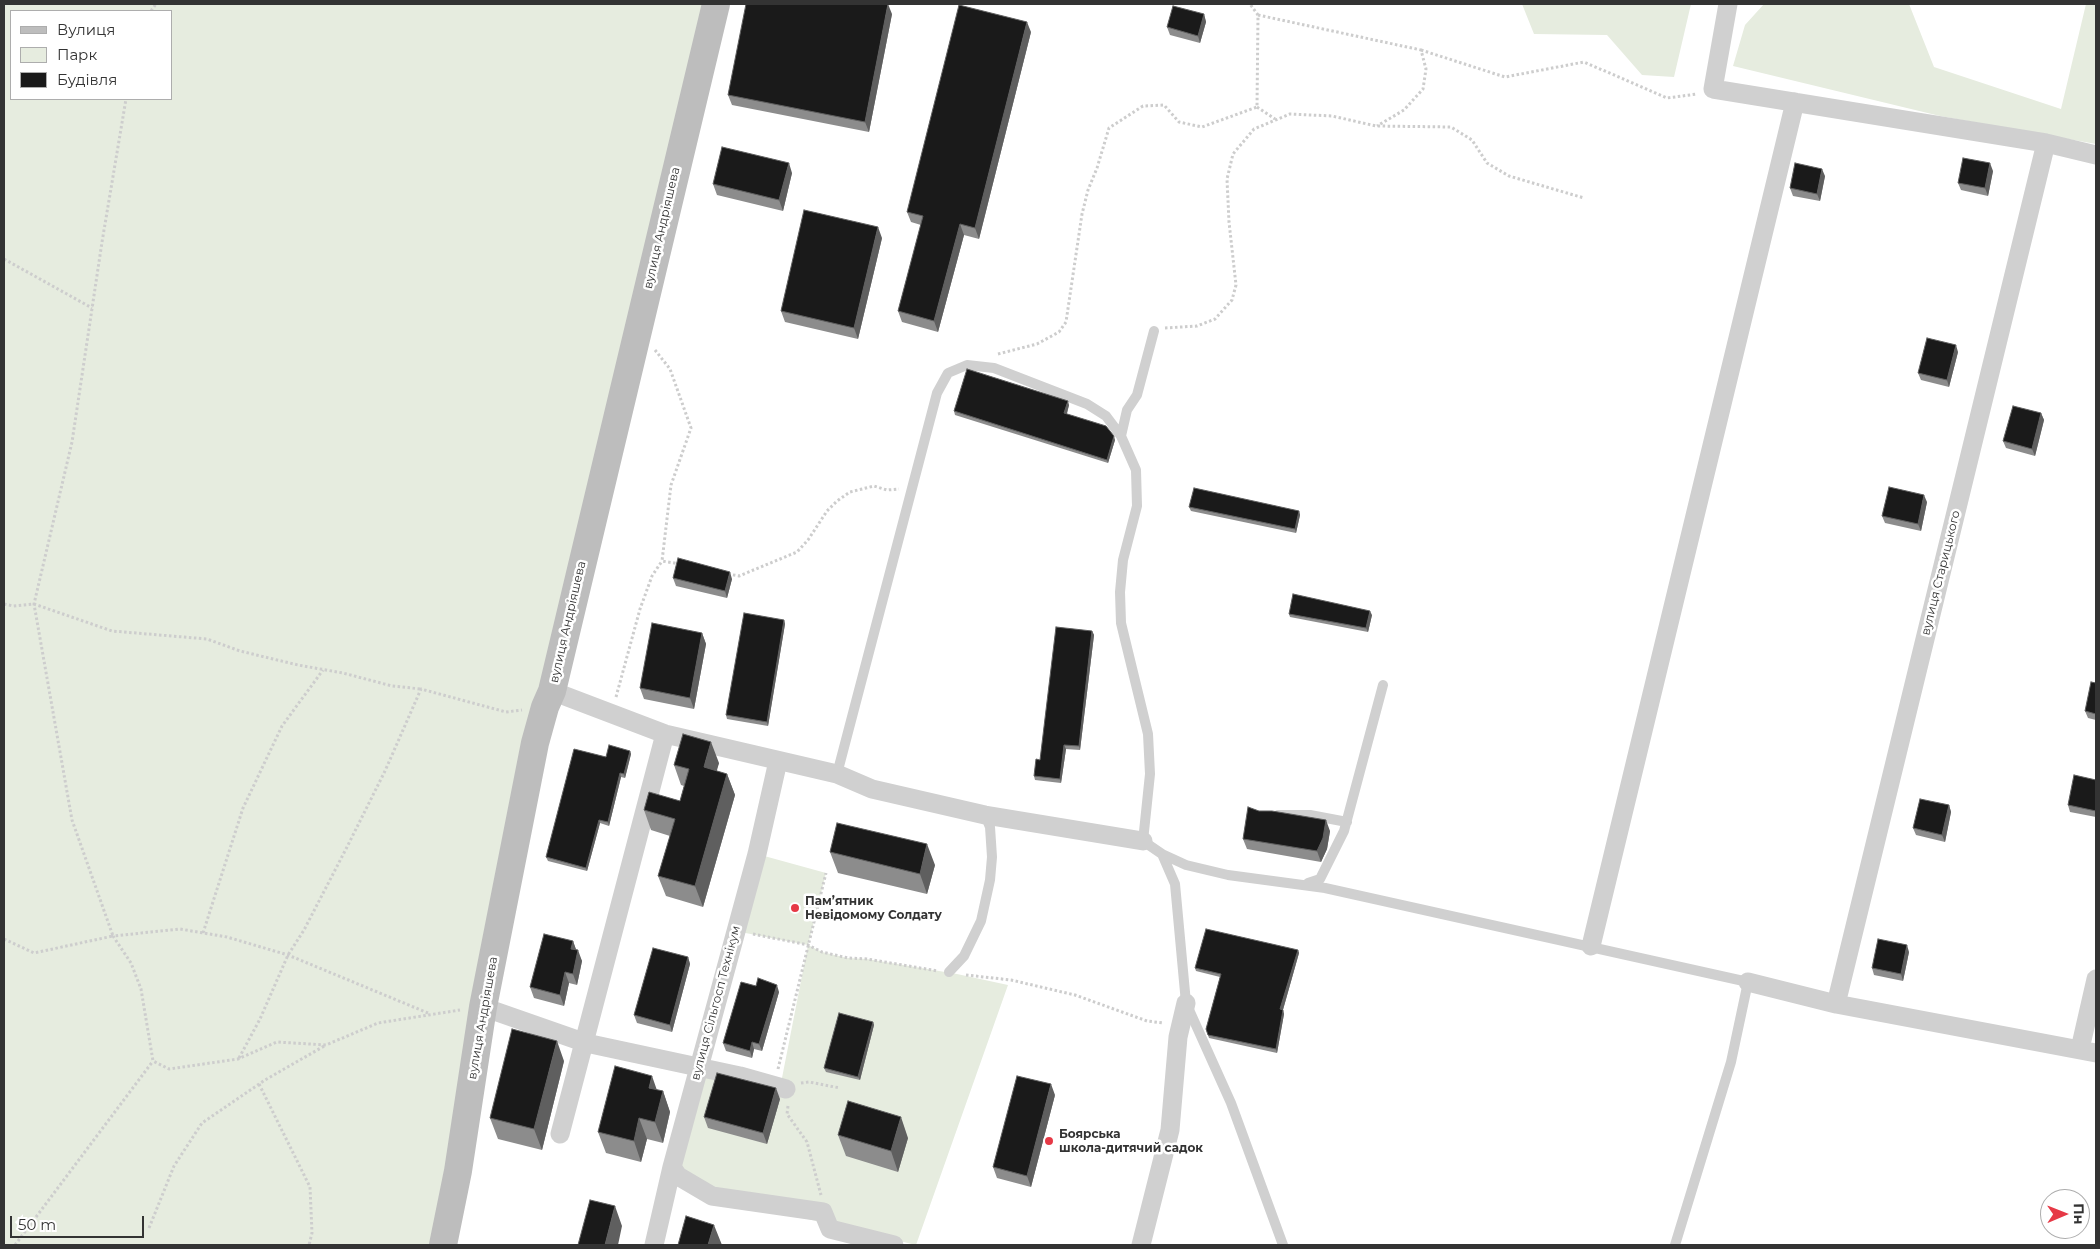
<!DOCTYPE html>
<html>
<head>
<meta charset="utf-8">
<style>
  body { margin:0 }
  #map { position:relative; width:2100px; height:1249px; overflow:hidden; background:#fff; font-family:Montserrat,sans-serif }
  canvas { display:block }
  .frame { position:absolute; inset:0; border:5px solid #333; pointer-events:none }
  .legend { position:absolute; left:10px; top:10px; width:162px; height:90px; box-sizing:border-box; background:#fff; border:1px solid #adadad; margin:0; padding:6px 9px; list-style:none; font-size:15px; color:#333 }
  .legend li { display:flex; align-items:center; gap:10px; height:25px }
  .legend b { width:25px; border:1px solid #adadad }
  .north { position:absolute; left:2040px; top:1189px; width:50px; height:50px; box-sizing:border-box; background:#fff; border:1px solid #adadad; border-radius:50%; rotate:89deg; font-size:14px; font-weight:700; line-height:20px; text-align:center; color:#333 }
  .north::after { content:''; display:block; margin:auto; width:18px; height:22px; background:#e63946; clip-path:polygon(50% 0,100% 100%,50% 72%,0 100%) }
  .scale { position:absolute; left:10px; top:1216px; width:134px; height:22px; box-sizing:border-box; border:2px solid #333; border-top:0; padding-left:6px; font-size:15px; line-height:18px; white-space:nowrap; color:#333; -webkit-text-stroke:4px #fff; paint-order:stroke }
</style>
</head>
<body>
<div id="map">
<canvas width="2100" height="1249"></canvas>
<div class="frame"></div>
<ul class="legend">
<li><b style="height:6px;background:#bdbdbd"></b>Вулиця</li>
<li><b style="height:14px;background:#e6ecdf"></b>Парк</li>
<li><b style="height:14px;background:#1a1a1a"></b>Будівля</li>
</ul>
<div class="north">Пн</div>
<div class="scale">50 m</div>
</div>
<script>
const g = document.querySelector('canvas').getContext('2d');
g.lineJoin = 'round';
function fillPath(path, color) { g.fillStyle = color; g.fill(path, 'evenodd'); }
const shape = rows => new Path2D(rows.map(r => 'M' + r).join(''));
function trace(path, color, width, dash) { g.strokeStyle = color; g.lineWidth = width; g.lineCap = dash ? 'butt' : 'round'; g.setLineDash(dash || []); g.stroke(path); }
function write(font, color, halo, rows, align = 'center') {
  g.font = font + ' Montserrat,sans-serif'; g.lineWidth = 5; g.setLineDash([]); g.textBaseline = 'middle'; g.strokeStyle = halo; g.fillStyle = color; for (const [text, x, y, turn = 0] of rows) {
    g.save(); g.translate(x, y); g.rotate((+turn || 0) * Math.PI / 180); g.textAlign = isNaN(turn) ? turn : align; if (halo) g.strokeText(text, 0, 0); g.fillText(text, 0, 0); g.restore();
  }
}
const green = shape([
  [4,4,714,4,552,691,442,1245,4,1245],
  [11,11,171,11,171,99,11,99],
  [1522,4,1691,4,1674,77,1642,75,1607,35,1534,34],
  [1764,4,1909,4,1934,67,2061,109,2086,4,2096,4,2096,144,1940,116,1733,66,1745,25],
  [757,854,826,873,808,945,822,952,847,958,867,959,957,974,1008,985,916,1245,712,1196,678,1176,699,1068,781,1083,808,945,735,931]
]);
const path = shape([
  [151,11,156,4],
  [1258,15,1421,50,1426,69,1423,89,1404,110,1377,126],
  [1421,50,1505,77,1584,62,1667,98,1697,94],
  [1257,107,1275,119],
  [4,259,92,308],
  [1165,328,1197,326,1215,319,1232,300,1236,285,1229,222,1227,179,1233,154,1254,129,1290,114,1332,116,1376,126,1451,127,1472,140,1487,163,1509,176,1584,198],
  [655,350,670,369,691,428,671,485,662,561,680,564],
  [998,354,1037,344,1059,332,1066,322,1082,214,1088,190,1097,168,1109,128,1143,106,1164,105,1179,122,1202,127,1257,107,1258,15,1250,4],
  [728,574,739,576,797,552,808,540,827,511,837,501,850,492,874,486,887,490,899,489],
  [4,604,13,606,34,604,112,631,207,639,240,651,298,665,343,673,392,686,421,689],
  [616,697,640,609,652,576,662,561],
  [203,933,243,808,282,726,323,670],
  [753,934,808,945,822,952,848,958,867,959,938,971],
  [4,939,34,953,113,936,72,820,34,604,72,442,102,242,126,99],
  [966,975,1011,980,1075,995,1147,1021,1163,1023],
  [428,1013,288,955,227,937,180,929,113,936,131,963,141,989,153,1061,169,1069,238,1059,277,1042,326,1045,378,1023,460,1010],
  [239,1058,260,1019,288,955,304,930,347,847,385,771,421,689,506,712,522,710],
  [778,1069,826,873],
  [801,1083,809,1082,840,1088],
  [259,1084,310,1187,312,1233,309,1245],
  [788,1106,787,1114,807,1142,821,1195],
  [149,1228,174,1166,202,1123,265,1080,326,1045],
  [15,1245,153,1061]
]);
const lane = shape([
  [1121,436,1127,410,1137,395,1154,331],
  [837,774,937,393,948,373,967,365,994,368,1087,404,1106,416,1121,436,1136,470,1137,506,1123,560,1120,592,1121,623,1148,734,1150,774,1143,841,1162,854,1175,884,1186,1003,1231,1103,1283,1245],
  [1278,815,1310,815,1347,822],
  [1162,854,1186,865,1228,875,1325,888,1748,982,1731,1062,1675,1245],
  [1308,883,1320,879,1344,831,1383,685],
  [949,972,964,956,981,921,990,880,992,857,990,827,985,815]
]);
const street = shape([
  [1728,4,1713,89,2046,143,2096,155],
  [552,691,665,734,837,774,872,789,985,815,1143,841],
  [1591,946,1795,102],
  [1748,982,1836,1004,2096,1053],
  [1836,1004,2046,143],
  [483,1007,586,1043,740,1076,786,1089],
  [2080,1049,2096,979],
  [560,1134,665,734],
  [672,1167,678,1176,712,1196,823,1212,830,1229,894,1245],
  [654,1245,672,1167,757,854,778,761],
  [1141,1245,1170,1130,1178,1037,1186,1003]
]);
const secondary = shape([
  [443,1245,458,1171,483,1007,535,743,545,707,552,691,716,4]
]);
const wall = shape([
  [892,14,869,132,732,105,728,95],
  [1204,14,1206,22,1200,43,1170,35,1167,27],
  [1031,32,979,239,964,235,938,332,902,322,898,311,921,225,911,222,907,212],
  [1993,171,1988,196,1961,190,1958,183],
  [792,173,783,211,717,195,713,184],
  [1825,176,1820,201,1793,196,1790,188],
  [882,238,858,339,785,322,781,311],
  [1958,352,1949,387,1921,380,1918,373],
  [1069,405,1067,414,1115,440,1108,463,955,415,954,411],
  [2041,413,2044,420,2035,456,2006,448,2003,441],
  [1927,502,1921,531,1885,523,1882,516],
  [1189,507,1299,511,1300,515,1296,533,1191,511],
  [673,578,732,579,727,598,676,586],
  [1289,614,1372,615,1368,632,1290,617],
  [784,620,785,624,768,726,727,719,726,715],
  [1092,631,1094,635,1080,750,1066,749,1061,783,1035,780,1034,776],
  [702,633,706,644,694,709,644,699,640,688],
  [2096,683,2096,720,2088,718,2085,711],
  [630,751,631,754,625,778,621,777,609,826,600,823,587,871,548,861,546,857],
  [719,763,716,771,727,774,735,795,703,907,666,896,658,876,670,836,651,830,644,810,680,801,684,786,681,785,674,765],
  [2096,780,2096,817,2070,812,2068,805],
  [1949,805,1951,812,1945,842,1916,835,1913,828],
  [1259,811,1330,831,1327,849,1321,862,1247,849,1243,839],
  [830,852,935,865,927,894,838,873],
  [573,941,576,950,582,961,577,985,569,983,564,1006,534,998,530,987],
  [1298,950,1299,953,1283,1010,1284,1014,1277,1053,1209,1038,1206,1029,1220,977,1196,971,1195,968],
  [1909,952,1903,981,1874,975,1872,968],
  [688,957,690,964,672,1032,637,1023,634,1015],
  [756,986,779,992,762,1051,754,1049,752,1058,726,1051,723,1043],
  [873,1022,874,1025,860,1080,826,1072,824,1068],
  [564,1061,542,1150,498,1139,490,1118],
  [657,1090,663,1091,670,1112,663,1143,647,1139,641,1162,606,1153,598,1132],
  [1055,1095,1031,1187,997,1178,993,1167],
  [780,1099,767,1144,708,1128,704,1117],
  [838,1135,908,1138,898,1172,846,1156]
]);
const shadedWall = shape([
  [888,4,892,14,869,132,865,122],
  [1204,14,1206,22,1200,43,1198,36],
  [1027,22,1031,32,979,239,975,228],
  [789,163,792,173,783,211,779,200],
  [1990,163,1993,171,1988,196,1985,188],
  [1822,169,1825,176,1820,201,1817,194],
  [960,224,964,235,938,332,934,321],
  [878,227,882,238,858,339,854,328],
  [1956,345,1958,352,1949,387,1947,380],
  [1068,401,1069,405,1066,416,1064,413],
  [2041,413,2044,420,2035,456,2032,449],
  [1114,436,1115,440,1108,463,1107,460],
  [1924,495,1927,502,1921,531,1918,524],
  [1299,511,1300,515,1296,533,1295,529],
  [730,572,732,579,727,598,725,591],
  [1370,611,1372,615,1368,632,1366,628],
  [784,620,785,624,768,726,767,722],
  [1092,631,1094,635,1080,750,1079,746],
  [702,633,706,644,694,709,690,698],
  [711,742,719,763,712,788,704,767],
  [1064,745,1066,749,1061,783,1060,779],
  [630,751,631,754,625,778,624,774],
  [620,773,621,777,609,826,608,822],
  [727,774,735,795,703,907,695,886],
  [1949,805,1951,812,1945,842,1942,835],
  [599,820,600,823,587,871,586,868],
  [1326,820,1330,831,1327,849,1321,862,1317,851],
  [927,844,935,865,927,894,920,874],
  [573,941,577,952,571,949],
  [1907,945,1909,952,1903,981,1901,974],
  [578,950,582,961,577,985,573,974],
  [1298,950,1299,953,1282,1013,1280,1009],
  [688,957,690,964,672,1032,670,1025],
  [565,972,569,983,564,1006,560,995],
  [777,985,779,992,762,1051,759,1044],
  [1283,1010,1284,1014,1277,1053,1276,1049],
  [873,1022,874,1025,860,1080,858,1077],
  [557,1041,564,1061,542,1150,534,1129],
  [752,1042,754,1049,752,1058,750,1051],
  [652,1076,659,1096,649,1088],
  [1051,1084,1055,1095,1031,1187,1027,1176],
  [776,1088,780,1099,767,1144,763,1133],
  [663,1091,670,1112,663,1143,655,1122],
  [901,1117,908,1138,898,1172,891,1151],
  [639,1118,647,1139,641,1162,634,1141],
  [615,1206,622,1226,618,1245,605,1245],
  [714,1225,722,1245,708,1245]
]);
const building = shape([
  [746,4,888,4,865,122,728,95,746,4],
  [959,5,1027,22,975,228,960,224,934,321,898,311,923,216,907,212,959,5],
  [1173,6,1204,14,1198,36,1167,27,1173,6],
  [722,147,789,163,779,200,713,184,722,147],
  [1963,158,1990,163,1985,188,1958,183,1963,158],
  [1795,163,1822,169,1817,194,1790,188,1795,163],
  [804,210,878,227,854,328,781,311,804,210],
  [1927,338,1956,345,1947,380,1918,373,1927,338],
  [967,369,1068,401,1064,413,1106,426,1114,436,1107,460,954,411,967,369],
  [2013,406,2041,413,2032,449,2003,441,2013,406],
  [1889,487,1924,495,1918,524,1882,516,1889,487],
  [1194,488,1299,511,1295,529,1189,507,1194,488],
  [678,558,730,572,725,591,673,578,678,558],
  [1293,594,1370,611,1366,628,1289,614,1293,594],
  [744,613,784,620,767,722,726,715,744,613],
  [652,623,702,633,690,698,640,688,652,623],
  [1056,627,1092,631,1079,746,1064,745,1060,779,1034,776,1036,759,1040,760,1056,627],
  [2091,682,2096,683,2096,714,2085,711,2091,682],
  [683,734,711,742,704,767,727,774,695,886,658,876,675,819,644,810,649,792,680,801,689,769,674,765,683,734],
  [609,745,630,751,624,774,620,773,608,822,599,820,586,868,546,857,574,749,606,757,609,745],
  [2074,775,2096,780,2096,811,2068,805,2074,775],
  [1920,799,1949,805,1942,835,1913,828,1920,799],
  [1248,807,1259,811,1272,811,1326,820,1323,838,1317,851,1243,839,1248,807],
  [837,823,927,844,920,874,830,852,837,823],
  [1206,929,1298,950,1280,1009,1283,1010,1276,1049,1208,1035,1206,1029,1221,974,1195,968,1206,929],
  [544,934,573,941,571,949,578,950,573,974,565,972,560,995,530,987,544,934],
  [1878,939,1907,945,1901,974,1872,968,1878,939],
  [653,948,688,957,670,1025,634,1015,653,948],
  [758,978,777,985,759,1044,752,1042,750,1051,723,1043,741,982,756,986,758,978],
  [839,1013,873,1022,858,1077,824,1068,839,1013],
  [512,1029,557,1041,534,1129,490,1118,512,1029],
  [615,1066,652,1076,649,1088,663,1091,655,1122,639,1118,634,1141,598,1132,615,1066],
  [717,1073,776,1088,763,1133,704,1117,717,1073],
  [1017,1076,1051,1084,1027,1176,993,1167,1017,1076],
  [848,1101,901,1117,891,1151,838,1135,848,1101],
  [590,1200,615,1206,605,1245,578,1245,590,1200],
  [686,1216,714,1225,708,1245,678,1245,686,1216]
]);
const markers = [
  [795,908,5,"#e63946"],
  [1049,1141,5,"#e63946"]
];
const streetNames = [
  ["вулиця Андріяшева",662,228,-77],
  ["вулиця Старицького",1941,573,-76],
  ["вулиця Андріяшева",568,622,-77],
  ["вулиця Сільгосп Технікум",716,1003,-75],
  ["вулиця Андріяшева",483,1018,-80]
];
const poiNames = [
  ["Пам’ятник",805,901],
  ["Невідомому Солдату",805,915],
  ["Боярська",1059,1134],
  ["школа-дитячий садок",1059,1148]
];
fillPath(green, '#e6ecdf');
trace(path, '#cdcdcd', 3, [2.5, 2.5]);
trace(lane, '#d0d0d0', 10);
trace(street, '#d0d0d0', 19);
trace(secondary, '#bdbdbd', 28);
fillPath(wall, '#8c8c8c');
fillPath(shadedWall, '#5f5f5f');
fillPath(building, '#1a1a1a');
trace(building, '#5f5f5f', 1);
for (const [x, y, r, color] of markers) { const dot = new Path2D(); dot.arc(x, y, r, 0, 2 * Math.PI); g.fillStyle = color; g.fill(dot); trace(dot, '#fff', 2); }
write('12px', '#333', '#fff', streetNames);
write('bold 12px', '#333', '#fff', poiNames, 'left');
</script>
</body>
</html>
